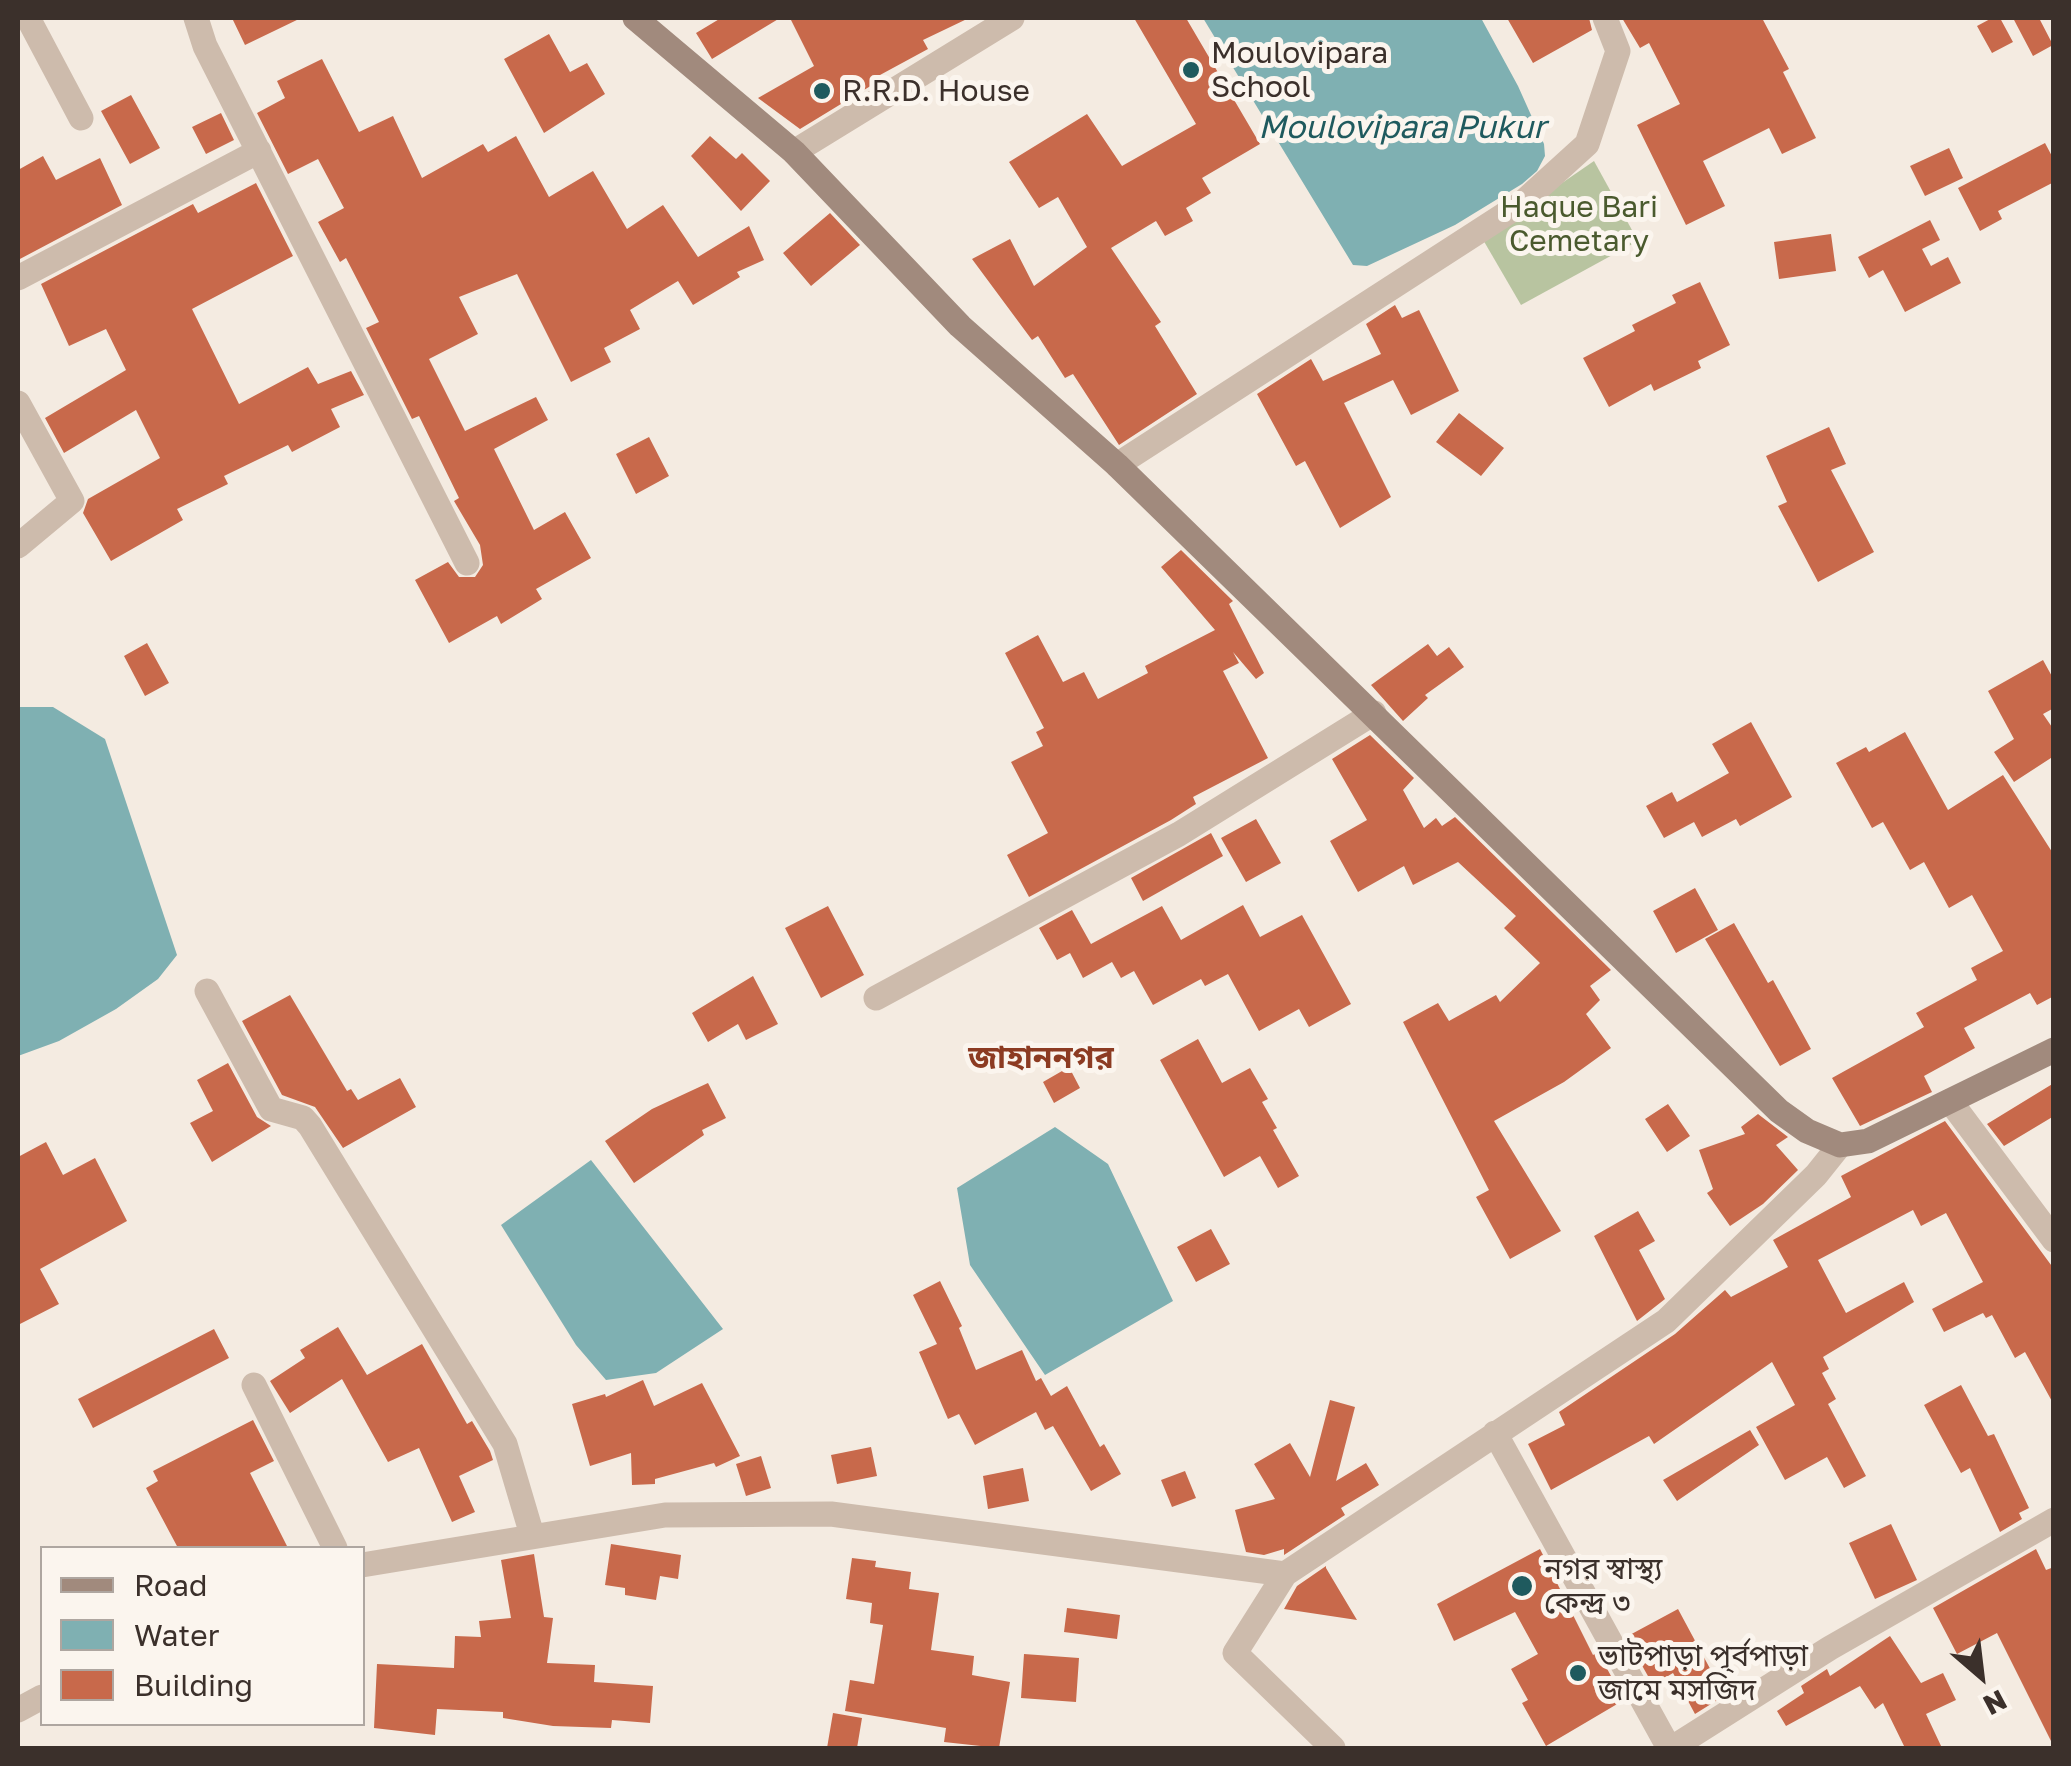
<!DOCTYPE html>
<html>
<head>
<meta charset="utf-8">
<style>
  body { margin:0 }
  #map { position:relative; width:2071px; height:1766px; overflow:hidden; background:#f4ebe1; font-family:"Golos Text",sans-serif }
  canvas { display:block }
  .frame { position:absolute; inset:0; border:20px solid #3b302b; pointer-events:none }
  .legend { position:absolute; left:40px; top:1546px; width:325px; height:180px; box-sizing:border-box; background:#fbf5ee; border:2px solid #aea6a0; margin:0; padding:12px 18px; list-style:none; font-size:30px; color:#3b302b }
  .legend li { display:flex; align-items:center; gap:20px; height:50px }
  .legend b { width:50px; border:2px solid #aea6a0 }
  .north { position:absolute; left:1931px; top:1626px; width:100px; height:100px; -webkit-text-stroke:8px #fbf5ee; paint-order:stroke; rotate:152deg; font-size:28px; font-weight:700; line-height:40px; text-align:center; color:#3b302b }
  .north::after { content:''; display:block; margin:auto; width:35px; height:45px; background:#3b302b; clip-path:polygon(50% 0,100% 100%,50% 72%,0 100%) }
</style>
</head>
<body>
<div id="map">
<canvas width="2071" height="1766"></canvas>
<div class="frame"></div>
<ul class="legend">
<li><b style="height:12px;background:#a18a7d"></b>Road</li>
<li><b style="height:28px;background:#7fb0b2"></b>Water</li>
<li><b style="height:28px;background:#c8694b"></b>Building</li>
</ul>
<div class="north">N</div>
</div>
<script>
const g = document.querySelector('canvas').getContext('2d');
g.lineJoin = 'round';
function fillPath(path, color) { g.fillStyle = color; g.fill(path, 'evenodd'); }
const shape = rows => new Path2D(rows.map(r => 'M' + r).join(''));
function trace(path, color, width, dash) { g.strokeStyle = color; g.lineWidth = width; g.lineCap = dash ? 'butt' : 'round'; g.setLineDash(dash || []); g.stroke(path); }
function write(font, color, halo, rows, align = 'center') {
  g.font = font + ' "Golos Text","Noto Sans Bengali",sans-serif'; g.lineWidth = 10; g.setLineDash([]); g.textBaseline = 'middle'; g.strokeStyle = halo; g.fillStyle = color; for (const [text, x, y, turn = 0] of rows) {
    g.save(); g.translate(x, y); g.rotate((+turn || 0) * Math.PI / 180); g.textAlign = isNaN(turn) ? turn : align; if (halo) g.strokeText(text, 0, 0); g.fillText(text, 0, 0); g.restore();
  }
}
const green = shape([
  [1594,161,1638,241,1521,305,1482,238]
]);
const water = shape([
  [1203,18,1481,18,1518,86,1544,144,1545,156,1537,171,1522,184,1455,225,1367,266,1353,265],
  [18,707,53,707,105,739,177,955,158,979,116,1009,59,1041,18,1056],
  [1055,1127,1108,1164,1173,1301,1045,1375,970,1265,957,1188],
  [591,1160,723,1329,656,1373,606,1380,576,1345,501,1225]
]);
const building = shape([
  [232,18,301,18,245,45],
  [721,18,780,18,712,59,696,33],
  [790,18,969,18,923,40,928,49,880,75,882,79,800,129,758,98,814,66],
  [1134,18,1186,18,1260,144,1202,178,1211,193,1186,208,1193,221,1165,236,1156,221,1111,248,1161,322,1155,326,1197,394,1119,445,1073,374,1065,378,1038,336,1032,340,972,259,1010,239,1034,286,1087,247,1058,197,1039,208,1009,162,1087,114,1122,166,1196,124],
  [1507,18,1589,18,1592,30,1533,63],
  [1622,18,1762,18,1789,69,1783,72,1816,138,1782,154,1769,128,1703,161,1725,206,1686,225,1637,125,1680,104,1649,43,1640,48],
  [1992,18,2000,18,2013,42,1992,53,1977,26],
  [2013,18,2039,18,2053,45,2033,56],
  [549,34,570,72,587,63,605,94,544,133,504,59],
  [322,59,359,132,393,116,422,178,483,144,488,152,516,136,549,197,593,171,627,229,663,205,698,257,749,226,764,260,737,272,740,277,693,305,678,281,630,310,640,329,604,348,611,362,571,382,517,274,459,297,478,334,429,359,465,431,536,397,548,420,494,449,534,530,565,512,591,558,536,589,542,599,501,624,497,616,449,643,415,580,448,562,459,577,475,577,483,565,480,545,454,501,459,498,419,416,412,419,366,328,379,322,346,258,340,262,318,222,344,208,318,159,288,174,257,113,285,98,277,81],
  [131,95,160,148,130,164,101,111],
  [221,113,234,140,206,154,192,127],
  [710,136,736,159,742,153,770,181,741,211,691,156],
  [2045,143,2054,160,2054,182,1998,211,2002,219,1980,231,1958,188],
  [1949,148,1963,178,1925,196,1910,166],
  [43,156,56,180,100,158,122,205,18,260,18,170],
  [256,183,293,256,192,309,239,404,308,367,318,384,351,371,364,395,331,409,340,427,292,452,288,445,224,476,228,484,177,509,183,520,111,561,83,513,88,499,160,458,136,410,64,453,45,418,126,370,106,329,69,346,41,284,193,204,198,213],
  [830,213,860,245,811,286,783,253],
  [1930,220,1940,240,1922,249,1931,266,1948,257,1961,283,1905,312,1883,270,1869,278,1858,257],
  [1831,234,1836,271,1779,279,1774,242],
  [1700,282,1730,345,1698,361,1701,368,1654,391,1651,384,1609,407,1583,358,1635,331,1632,325,1676,303,1672,295],
  [1395,305,1402,318,1419,310,1459,391,1411,415,1393,380,1344,403,1391,497,1340,528,1305,461,1296,466,1257,394,1311,359,1323,381,1381,354,1366,324],
  [1459,413,1504,448,1481,476,1436,442],
  [1829,427,1846,464,1831,470,1874,552,1818,582,1778,506,1787,502,1766,456],
  [649,437,669,476,636,494,616,454],
  [1181,550,1233,601,1229,604,1264,673,1256,679,1233,652,1239,663,1223,671,1268,758,1193,797,1196,804,1171,820,1029,897,1007,855,1048,833,1011,762,1043,746,1036,732,1044,728,1005,653,1038,635,1063,682,1084,672,1098,699,1148,673,1145,666,1215,630,1161,567],
  [147,643,169,683,145,696,124,656],
  [1428,644,1437,656,1449,647,1464,667,1425,695,1428,698,1403,721,1371,685],
  [2043,660,2054,680,2054,708,2043,714,2054,730,2054,756,2014,782,1994,752,2014,739,1988,691],
  [1751,722,1792,797,1740,826,1736,819,1702,837,1694,822,1664,838,1646,806,1672,792,1677,802,1729,773,1712,744],
  [1905,732,1948,810,2003,775,2054,855,2054,996,2037,1005,2030,993,1964,1028,1975,1048,1924,1076,1932,1092,1860,1126,1832,1078,1924,1027,1916,1013,1977,980,1971,968,2003,951,1972,895,1949,908,1924,862,1910,870,1883,822,1872,828,1836,763,1866,747,1869,752],
  [1370,735,1414,778,1403,790,1424,828,1436,818,1442,826,1455,817,1611,970,1590,986,1600,1000,1586,1014,1611,1048,1564,1082,1494,1121,1561,1231,1510,1259,1476,1197,1489,1190,1403,1022,1438,1003,1449,1021,1496,995,1500,1002,1540,963,1504,928,1516,916,1458,862,1413,885,1404,866,1358,892,1330,841,1367,820,1332,759],
  [1256,819,1281,863,1246,882,1221,838],
  [1211,833,1223,856,1143,901,1131,878],
  [1695,888,1718,930,1676,953,1653,911],
  [1243,905,1260,937,1302,915,1351,1004,1309,1027,1299,1009,1259,1031,1228,974,1205,986,1201,979,1153,1005,1134,971,1121,978,1112,962,1083,978,1070,953,1057,960,1039,928,1072,910,1091,944,1162,906,1181,940],
  [828,906,864,975,821,998,785,928],
  [1734,923,1768,983,1773,980,1811,1049,1780,1066,1705,939],
  [753,976,778,1024,746,1040,738,1024,708,1042,692,1013],
  [290,995,347,1091,351,1089,358,1100,400,1078,416,1107,343,1148,315,1107,282,1095,242,1021],
  [1198,1039,1222,1083,1250,1068,1268,1099,1262,1102,1277,1128,1273,1130,1299,1176,1278,1188,1260,1156,1224,1177,1160,1060],
  [228,1063,257,1117,271,1126,212,1162,190,1123,213,1111,197,1080],
  [1069,1067,1080,1088,1054,1103,1043,1082],
  [708,1083,726,1118,702,1130,704,1135,634,1183,605,1141,652,1109],
  [2054,1083,2054,1116,2004,1146,1987,1124],
  [1668,1104,1690,1136,1667,1152,1645,1119],
  [1758,1114,1788,1137,1776,1145,1798,1170,1763,1204,1730,1226,1707,1193,1713,1189,1699,1150,1745,1134,1741,1127],
  [1945,1121,2054,1269,2054,1405,2025,1352,2015,1358,1992,1315,1986,1318,1983,1313,1944,1332,1932,1309,1983,1282,1946,1213,1921,1226,1913,1210,1818,1260,1846,1313,1904,1282,1914,1302,1823,1357,1829,1369,1822,1373,1836,1399,1828,1404,1866,1476,1844,1488,1827,1457,1785,1480,1756,1427,1795,1405,1772,1362,1654,1444,1649,1436,1551,1490,1528,1444,1565,1425,1559,1412,1675,1334,1725,1290,1731,1297,1788,1267,1773,1240,1851,1197,1841,1176],
  [46,1142,63,1175,95,1158,127,1221,40,1269,59,1304,18,1325,18,1157],
  [1638,1211,1655,1241,1639,1250,1665,1299,1637,1321,1594,1236],
  [1211,1229,1230,1264,1196,1282,1177,1247],
  [940,1281,962,1326,959,1328,976,1370,1022,1350,1036,1381,1041,1378,1051,1396,1067,1386,1100,1447,1104,1444,1121,1474,1091,1491,1053,1426,1045,1430,1036,1412,975,1445,959,1414,948,1419,919,1352,937,1344,913,1295],
  [338,1327,367,1375,422,1344,467,1424,472,1421,490,1451,493,1460,459,1476,475,1512,452,1522,419,1448,388,1462,342,1379,290,1413,270,1381,305,1358,300,1350],
  [214,1329,229,1358,93,1428,78,1399],
  [643,1380,654,1406,702,1383,740,1456,716,1467,714,1463,655,1479,655,1484,632,1485,631,1453,590,1466,572,1404,605,1394,606,1397],
  [1961,1385,1988,1436,1994,1434,2029,1508,2019,1513,2022,1519,2000,1532,1970,1468,1961,1473,1924,1405],
  [1330,1400,1355,1407,1336,1481,1366,1463,1379,1485,1341,1508,1345,1515,1284,1555,1284,1549,1264,1555,1246,1552,1235,1510,1275,1499,1254,1464,1290,1443,1310,1477],
  [253,1420,274,1461,250,1473,288,1548,178,1548,146,1488,158,1481,153,1471],
  [1750,1430,1759,1445,1677,1501,1663,1480],
  [871,1447,877,1476,837,1484,831,1455],
  [761,1456,771,1488,746,1496,736,1464],
  [1023,1468,1029,1501,988,1509,983,1476],
  [1185,1471,1196,1498,1172,1507,1161,1480],
  [1891,1524,1917,1580,1875,1599,1849,1543],
  [611,1544,681,1555,678,1579,660,1576,656,1600,625,1595,625,1588,605,1585],
  [1540,1549,1593,1655,1598,1652,1624,1700,1546,1746,1522,1703,1528,1700,1511,1669,1538,1654,1515,1612,1454,1641,1437,1604],
  [2036,1549,2046,1570,2054,1567,2054,1747,1997,1633,1957,1654,1933,1608],
  [534,1554,544,1617,553,1618,547,1663,595,1665,594,1682,653,1686,650,1723,612,1720,611,1728,553,1726,503,1718,503,1712,437,1709,435,1735,374,1728,377,1664,454,1668,455,1636,481,1637,479,1621,511,1618,501,1560],
  [852,1558,876,1561,875,1567,911,1572,909,1589,939,1593,931,1650,974,1656,972,1675,1010,1682,999,1748,944,1742,946,1728,845,1711,850,1680,874,1684,883,1625,870,1623,872,1603,846,1599],
  [1326,1566,1326,1568,1357,1620,1284,1609,1297,1586],
  [1067,1608,1120,1615,1117,1639,1064,1632],
  [1678,1609,1714,1676,1725,1670,1735,1689,1695,1714,1673,1673,1653,1685,1626,1637],
  [1890,1636,1921,1683,1943,1673,1956,1700,1926,1714,1942,1748,1905,1748,1883,1703,1875,1709,1860,1686,1786,1726,1777,1711,1804,1693,1801,1686,1827,1669,1830,1676],
  [1024,1654,1079,1658,1076,1702,1021,1698],
  [833,1713,862,1718,857,1748,827,1748]
]);
const street = shape([
  [28,18,81,118],
  [196,18,205,46,467,563],
  [794,152,1012,18],
  [18,278,259,151],
  [18,403,72,501,18,546],
  [1117,465,1521,204,1587,144,1618,51,1605,18],
  [207,991,271,1109,303,1118,310,1126,505,1444,532,1535],
  [876,998,1179,834,1374,713],
  [1950,1101,2054,1240],
  [254,1385,335,1548],
  [1495,1433,1669,1748],
  [362,1565,665,1515,831,1514,1285,1574,1666,1321,1816,1175,1840,1145],
  [1285,1574,1235,1653,1333,1748],
  [18,1710,42,1697],
  [1672,1748,1830,1648,2054,1520]
]);
const secondary = shape([
  [635,18,794,152,960,326,1117,465,1779,1111,1807,1131,1840,1145,1868,1141,2054,1050]
]);
const markers = [
  [1191,70,10,"#1f5a5e"],
  [822,91,10,"#1f5a5e"],
  [1522,1586,12,"#1f5a5e"],
  [1578,1673,10,"#1f5a5e"]
];
const poiNames = [
  ["Moulovipara",1211,53],
  ["School",1211,87],
  ["R.R.D. House",842,91],
  ["নগর স্বাস্থ্য",1544,1569],
  ["কেন্দ্র ৩",1544,1603],
  ["ভাটপাড়া পূর্বপাড়া",1598,1656],
  ["জামে মসজিদ",1598,1690]
];
const parkNames = [
  ["Haque Bari",1579,207],
  ["Cemetary",1579,241]
];
const waterNames = [
  ["Moulovipara Pukur",1402,128]
];
const neighbourhoodNames = [
  ["জাহাননগর",1041,1058]
];
fillPath(green, '#b8c4a0');
fillPath(water, '#7fb0b2');
fillPath(building, '#c8694b');
trace(street, '#cdbbac', 25);
trace(secondary, '#a18a7d', 25);
for (const [x, y, r, color] of markers) { const dot = new Path2D(); dot.arc(x, y, r, 0, 2 * Math.PI); g.fillStyle = color; g.fill(dot); trace(dot, '#fbf5ee', 4); }
write('30px', '#3b302b', '#fbf5ee', poiNames, 'left');
write('30px', '#4a5a2e', '#fbf5ee', parkNames);
write('italic 32px', '#1f5a5e', '#fbf5ee', waterNames);
write('bold 32px', '#8c3b22', '#fbf5ee', neighbourhoodNames);
</script>
</body>
</html>
